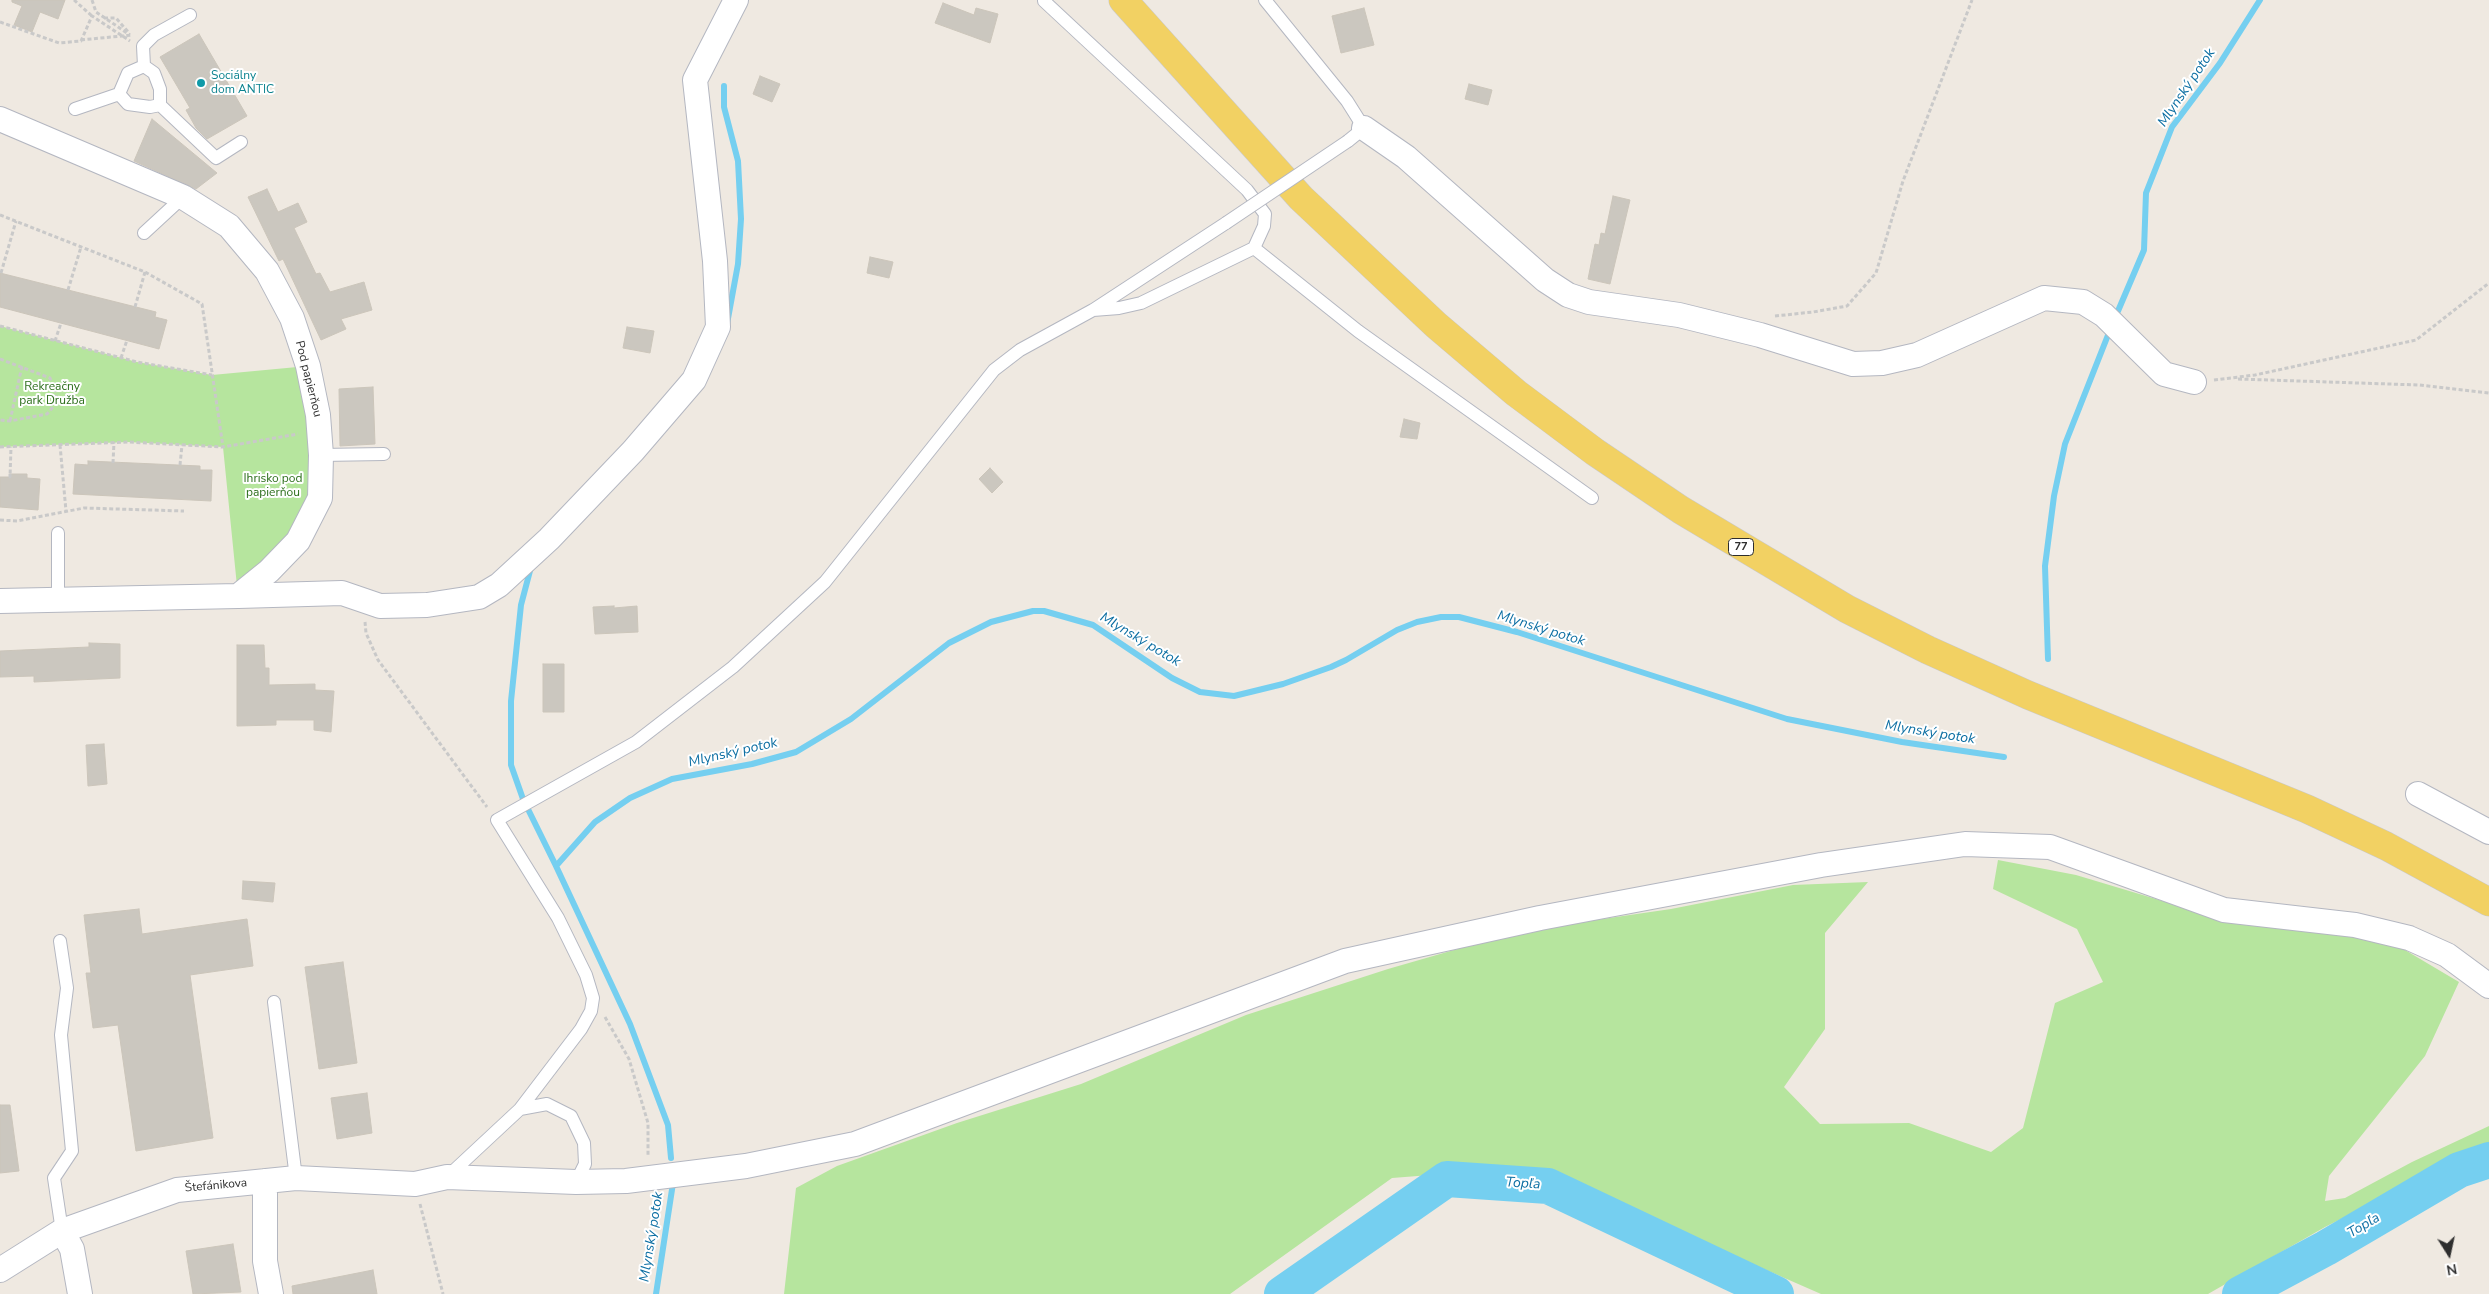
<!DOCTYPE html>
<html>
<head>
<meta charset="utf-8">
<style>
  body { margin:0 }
  #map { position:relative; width:2489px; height:1294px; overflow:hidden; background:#efe9e1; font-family:"Nunito Sans",sans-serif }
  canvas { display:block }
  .north { position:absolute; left:2424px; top:1229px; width:50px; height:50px; -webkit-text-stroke:4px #fff; paint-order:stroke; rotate:170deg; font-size:14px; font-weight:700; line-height:20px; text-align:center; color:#2e2e2e }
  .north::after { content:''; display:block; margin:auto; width:18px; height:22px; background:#2e2e2e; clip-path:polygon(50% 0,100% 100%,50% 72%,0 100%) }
</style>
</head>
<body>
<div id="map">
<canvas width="2489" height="1294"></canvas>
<div class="north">N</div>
</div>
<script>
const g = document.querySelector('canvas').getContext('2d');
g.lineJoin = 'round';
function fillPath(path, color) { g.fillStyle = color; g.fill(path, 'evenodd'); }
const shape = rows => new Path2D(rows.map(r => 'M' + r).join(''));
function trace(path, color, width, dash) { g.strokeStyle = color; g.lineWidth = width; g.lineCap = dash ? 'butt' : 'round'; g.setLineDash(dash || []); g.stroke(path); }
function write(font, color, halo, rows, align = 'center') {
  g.font = font + ' "Nunito Sans",sans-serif'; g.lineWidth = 4; g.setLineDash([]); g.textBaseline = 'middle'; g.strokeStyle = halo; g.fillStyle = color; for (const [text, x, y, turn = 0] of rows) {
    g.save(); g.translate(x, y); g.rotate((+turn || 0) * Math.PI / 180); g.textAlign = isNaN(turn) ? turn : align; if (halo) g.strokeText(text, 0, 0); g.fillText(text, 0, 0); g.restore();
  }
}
const green = shape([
  [0,326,137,362,212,375,308,366,320,498,238,596,223,447,128,442,0,447],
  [1998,860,2076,875,2176,905,2383,937,2459,982,2425,1056,2329,1176,2325,1201,2345,1198,2412,1162,2489,1126,2489,1145,2325,1227,2208,1294,1821,1294,1650,1219,1495,1170,1392,1178,1230,1294,784,1294,796,1188,837,1166,957,1123,1081,1084,1246,1015,1388,969,1520,931,1671,909,1793,885,1868,882,1825,933,1825,1029,1784,1087,1820,1124,1909,1123,1991,1152,2023,1128,2055,1003,2103,982,2077,929,1993,889]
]);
const stream = shape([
  [724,86,724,107,738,161,741,219,738,264,727,324],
  [2118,311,2144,250,2146,193,2172,127,2220,63,2260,0],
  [531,567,521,605,511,701,511,765,523,799,556,866],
  [2048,659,2045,566,2054,496,2065,444,2110,330],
  [671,1158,668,1125,630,1024,556,866,595,822,630,798,672,779,752,764,796,752,851,719,949,643,991,622,1033,611,1044,611,1093,625,1172,678,1200,692,1234,696,1283,684,1331,667,1346,660,1397,630,1417,622,1441,617,1459,617,1517,632,1787,719,1902,742,2004,757],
  [656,1294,673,1183]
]);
const river = shape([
  [1282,1294,1447,1179,1548,1186,1776,1294],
  [2240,1294,2326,1248,2459,1170,2489,1160]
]);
const building = shape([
  [12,0,65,0,58,19,40,12,32,32,14,25,22,6,12,2,12,0],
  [943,3,974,15,976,8,998,14,990,43,935,23,943,3],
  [1364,8,1374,45,1341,53,1332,16,1364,8],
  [199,34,247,116,207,139,196,128,186,110,190,108,160,57,199,34],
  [760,76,780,84,772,102,753,94,760,76],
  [1469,84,1492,90,1488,105,1465,99,1469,84],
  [152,119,217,173,196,189,134,161,152,119],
  [267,189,278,212,298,203,307,222,294,228,316,274,320,273,330,292,364,282,372,310,341,319,346,329,321,340,283,259,279,261,248,197,267,189],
  [1613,196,1630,200,1610,284,1588,279,1595,244,1599,245,1601,233,1605,234,1613,196],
  [870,257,893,262,889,278,867,273,870,257],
  [0,273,156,312,155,317,167,320,159,349,0,307,0,273],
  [627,327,654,331,650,353,623,348,627,327],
  [373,387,375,444,340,446,339,389,373,387],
  [1404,419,1420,423,1417,439,1400,437,1404,419],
  [88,461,200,466,200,470,212,470,211,501,73,494,75,464,88,465,88,461],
  [990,468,1003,482,992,493,979,479,990,468],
  [10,474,27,474,27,478,40,479,38,510,0,507,0,477,10,477,10,474],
  [614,606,614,608,637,606,638,632,595,634,593,607,614,606],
  [89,643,120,644,120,678,34,682,34,676,0,677,0,651,89,647,89,643],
  [237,645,264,645,265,668,269,668,269,685,315,684,315,690,334,691,331,732,314,730,314,720,276,720,276,725,237,726,237,645],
  [543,664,564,664,564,712,543,712,543,664],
  [104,744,107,784,88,786,86,745,104,744],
  [243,881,275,883,273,902,242,899,243,881],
  [139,909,142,934,247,919,253,966,190,975,213,1138,136,1151,118,1025,93,1028,86,973,91,973,84,915,139,909],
  [343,962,357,1063,319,1069,305,967,343,962],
  [367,1093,372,1133,337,1139,331,1098,367,1093],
  [0,1105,10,1105,19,1171,0,1173,0,1105],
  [233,1244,241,1292,193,1294,186,1251,233,1244],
  [373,1270,377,1294,293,1294,292,1286,373,1270]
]);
const path = shape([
  [74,0,92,16],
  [92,0,96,12,130,35],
  [104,18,116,18,129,33],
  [0,22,59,43,81,41,92,16,130,41],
  [81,40,132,35],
  [0,215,145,272,202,304,223,447],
  [1,273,16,221],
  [68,290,81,247],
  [135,307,145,272],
  [1775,316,1813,312,1847,306,1876,273,1903,181,1972,0],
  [0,326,137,362,212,375],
  [55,341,61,323],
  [121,358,127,340],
  [0,359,50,378,55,389,56,398,53,407,47,414,10,421,0,420],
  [2238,379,2419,385,2489,393],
  [2214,380,2255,375,2416,340,2489,283],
  [10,421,22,366],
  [60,445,66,511],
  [0,447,128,442,223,447,298,434],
  [113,463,114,442],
  [180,465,182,445],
  [10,474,10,477,11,447],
  [0,520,17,521,84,508,184,511],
  [365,622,366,633,378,660,487,807],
  [605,1017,629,1059,648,1123,648,1157],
  [420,1204,443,1294]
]);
const lane = shape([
  [1265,0,1347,101,1364,128,1348,141],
  [1044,1,1247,190,1265,214,1264,226,1254,248,1141,303,1119,308,1093,310],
  [144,66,143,46,154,35,190,15],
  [119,94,128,73,144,66,154,73,160,89,160,105],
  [75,109,119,94,128,104,150,107,160,105,216,158,241,142],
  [144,233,183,197],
  [1254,248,1358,331,1592,498],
  [321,455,384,454],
  [58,533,58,599],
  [60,941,67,988,61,1035,72,1151,54,1178,62,1231],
  [274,1002,296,1178],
  [520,1109,547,1104,571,1116,584,1143,585,1164,576,1182],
  [447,1177,520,1109,581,1029,591,1011,593,998,586,975,558,918,497,820,636,742,733,667,825,582,994,370,1020,350,1093,310,1226,223]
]);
const street = shape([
  [0,119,183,197,229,226,267,271,292,318,308,366,318,415,321,455,320,498,298,541,269,571,238,596,0,601],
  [1364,128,1406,157,1545,280,1568,295,1589,302,1679,315,1760,335,1853,364,1882,363,1917,355,2044,298,2083,302,2104,315,2164,374,2194,382],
  [238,596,342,593,380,606,427,605,479,597,499,585,549,539,633,451,694,380,718,327,715,261,695,80,736,0],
  [2418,794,2489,832],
  [265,1181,265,1261,271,1294],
  [62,1231,72,1249,80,1294],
  [0,1270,62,1231,177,1190,296,1178,415,1184,447,1177,576,1182,626,1181,746,1166,855,1144,1345,961,1540,918,1821,865,1965,844,2050,847,2224,910,2355,925,2409,938,2447,955,2489,986]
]);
const primary = shape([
  [1123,0,1301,198,1436,325,1516,393,1595,452,1681,510,1847,609,1928,650,2028,695,2307,809,2386,846,2489,902]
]);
const laneBridge = shape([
  [1226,223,1348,141]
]);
const markers = [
  [201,83,5,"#0f9aa8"]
];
const shields = [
  [1741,547,25]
];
const shieldNames = [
  ["77",1741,547]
];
const cultureNames = [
  ["Sociálny",211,76],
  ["dom ANTIC",211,90]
];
const streetNames = [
  ["Pod papierňou",308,379,76],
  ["Štefánikova",216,1186,-5]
];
const parkNames = [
  ["Rekreačny",52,387],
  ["park Družba",52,401],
  ["Ihrisko pod",273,479],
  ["papierňou",273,493]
];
const waterNames = [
  ["Mlynský potok",2187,88,-56],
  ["Mlynský potok",1541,629,17],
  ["Mlynský potok",1140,640,31],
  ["Mlynský potok",1930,733,9],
  ["Mlynský potok",733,753,-13],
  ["Topľa",1523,1184,4],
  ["Topľa",2364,1226,-31],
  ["Mlynský potok",652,1237,-81]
];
fillPath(green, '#b6e59e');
trace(stream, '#75cff0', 6);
trace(river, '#75cff0', 36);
fillPath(building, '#cbc7bf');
trace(building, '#cbc5ba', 1);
trace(lane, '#b4b7c1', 14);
trace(street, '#b4b7c1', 26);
trace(primary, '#c9c9c9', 29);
trace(path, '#c9c9c9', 3, [4, 2.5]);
trace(lane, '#fff', 12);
trace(street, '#fff', 24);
trace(primary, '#f2d163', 28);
trace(laneBridge, '#b4b7c1', 14, []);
trace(laneBridge, '#fff', 12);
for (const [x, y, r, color] of markers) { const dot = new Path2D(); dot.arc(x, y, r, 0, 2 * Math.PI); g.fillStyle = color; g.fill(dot); trace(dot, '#fff', 2); }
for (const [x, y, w] of shields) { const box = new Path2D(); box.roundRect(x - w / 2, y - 8.5, w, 17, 4); g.fillStyle = '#fff'; g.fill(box); trace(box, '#2e2e2e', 1); }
write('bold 11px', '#2e2e2e', null, shieldNames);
write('12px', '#0d838f', '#fff', cultureNames, 'left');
write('12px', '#2e2e2e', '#fff', streetNames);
write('12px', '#2c6e1b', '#fff', parkNames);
write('italic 14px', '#0d6fa3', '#fff', waterNames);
</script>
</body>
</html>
